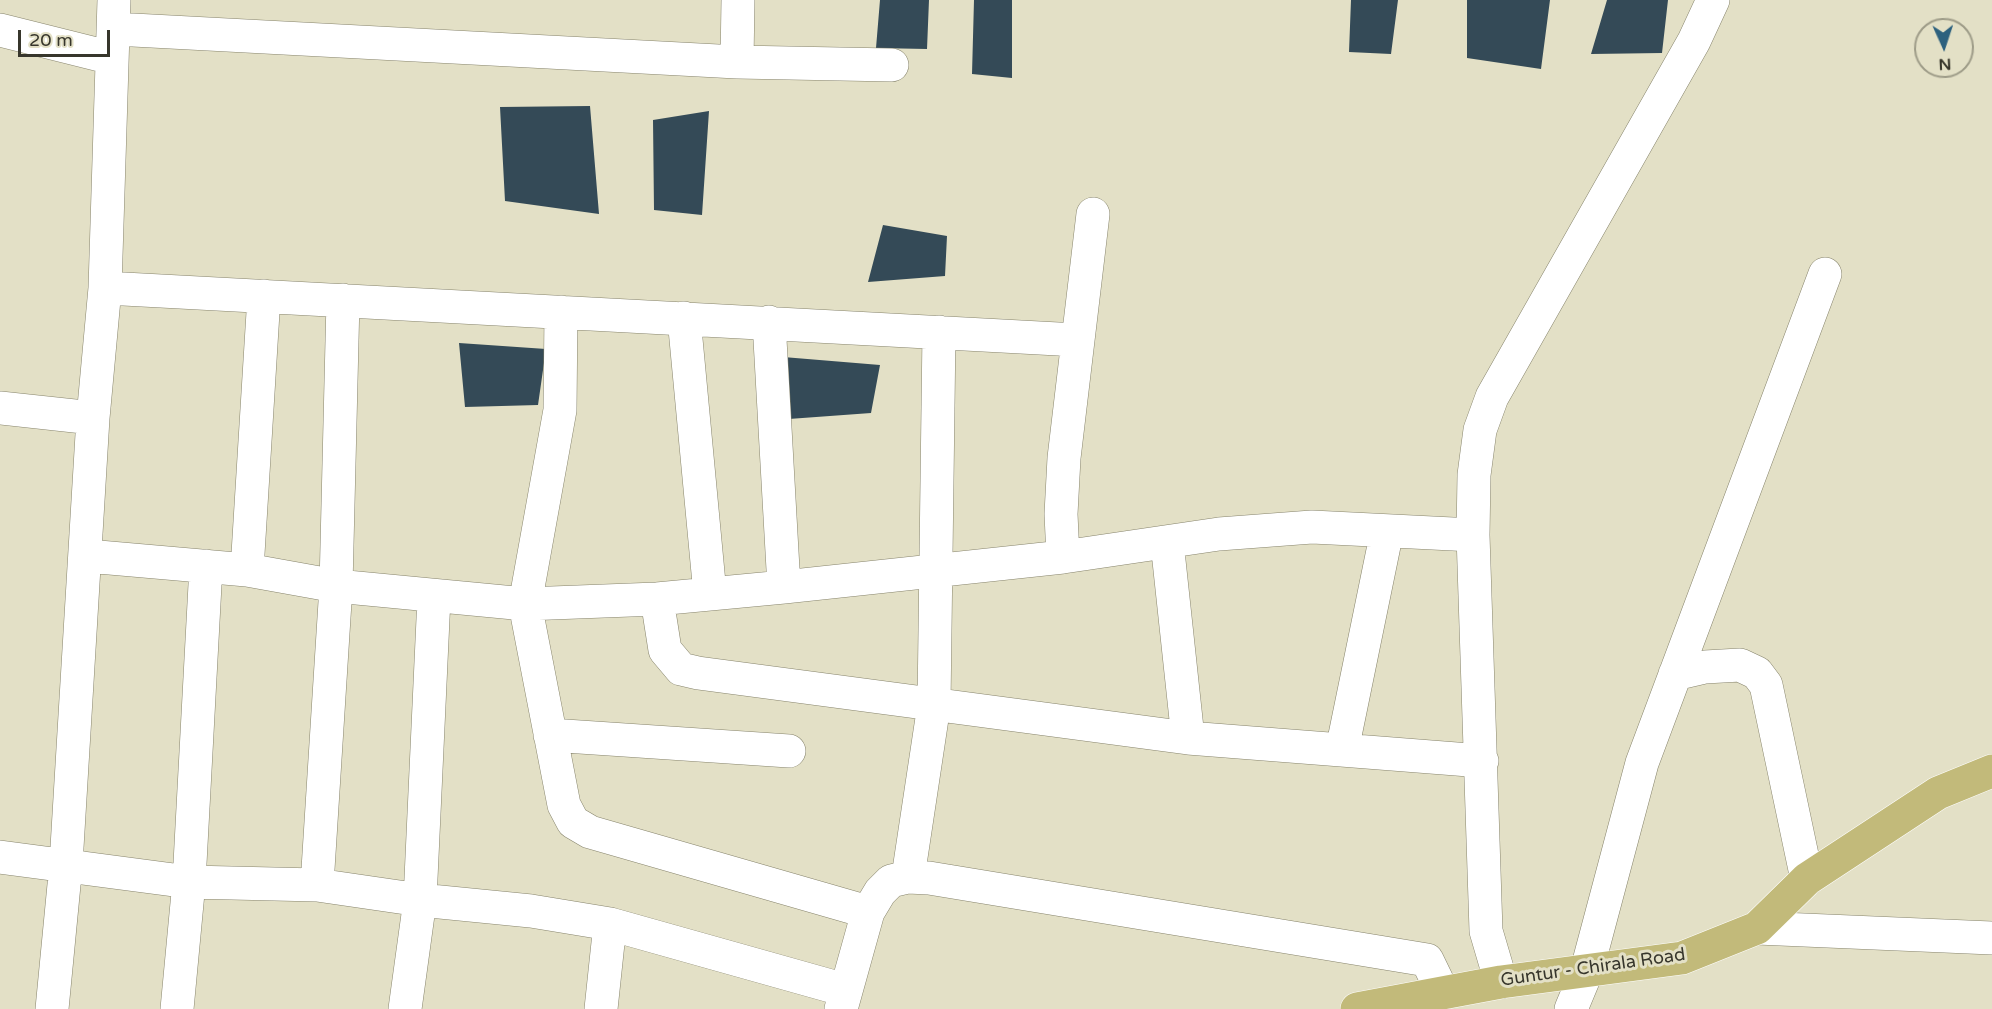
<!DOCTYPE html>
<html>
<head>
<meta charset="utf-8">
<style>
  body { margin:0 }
  #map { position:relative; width:1992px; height:1009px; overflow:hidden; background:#e3e0c6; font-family:"Varela Round",sans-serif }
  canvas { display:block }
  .north { position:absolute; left:1914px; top:18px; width:60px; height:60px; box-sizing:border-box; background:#e3e0c6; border:2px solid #9e9c88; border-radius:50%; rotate:177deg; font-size:16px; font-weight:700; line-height:24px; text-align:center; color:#37362c }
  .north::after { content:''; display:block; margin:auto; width:21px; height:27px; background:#2d617e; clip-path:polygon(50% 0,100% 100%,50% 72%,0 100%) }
  .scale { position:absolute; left:18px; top:30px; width:92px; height:27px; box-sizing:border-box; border:3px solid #37362c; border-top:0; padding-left:8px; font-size:18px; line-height:21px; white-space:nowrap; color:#37362c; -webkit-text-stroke:4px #e3e0c6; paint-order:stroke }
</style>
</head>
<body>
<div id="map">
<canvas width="1992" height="1009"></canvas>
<div class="north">N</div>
<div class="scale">20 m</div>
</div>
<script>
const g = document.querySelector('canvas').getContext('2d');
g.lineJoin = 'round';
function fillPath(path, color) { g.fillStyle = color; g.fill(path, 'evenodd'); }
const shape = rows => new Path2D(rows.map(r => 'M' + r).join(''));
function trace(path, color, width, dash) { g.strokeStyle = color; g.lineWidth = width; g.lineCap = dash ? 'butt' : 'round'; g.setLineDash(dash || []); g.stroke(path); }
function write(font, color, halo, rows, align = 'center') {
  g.font = font + ' "Varela Round",sans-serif'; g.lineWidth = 6; g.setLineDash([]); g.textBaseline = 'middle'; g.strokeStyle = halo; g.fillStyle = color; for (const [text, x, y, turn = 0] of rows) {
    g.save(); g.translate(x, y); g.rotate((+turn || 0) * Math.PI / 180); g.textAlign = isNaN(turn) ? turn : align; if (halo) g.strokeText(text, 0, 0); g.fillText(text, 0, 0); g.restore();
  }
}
const building = shape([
  [880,0,929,0,927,49,876,48],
  [974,0,1012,0,1012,78,972,74],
  [1351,0,1398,0,1391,54,1349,52],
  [1467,0,1550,0,1541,69,1467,58],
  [1607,0,1668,0,1662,53,1591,54],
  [590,106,599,214,505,201,500,107],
  [709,111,702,215,654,210,653,120],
  [883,225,947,236,945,276,868,282],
  [459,343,546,349,538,405,465,407],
  [771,356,880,365,871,413,775,420]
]);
const minor = shape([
  [114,29,737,62,892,65],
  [0,30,112,58],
  [737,62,738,0],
  [105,288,1077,340],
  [561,312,560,410,525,604,564,805,573,822,590,832,868,912],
  [684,318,710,594],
  [769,322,784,587],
  [0,408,93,418],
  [1167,542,1188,738],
  [87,556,247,570,336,586,525,604,657,599,784,587,1063,557,1219,534,1312,527,1473,535],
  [1063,557,1061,514,1064,458,1093,214],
  [247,570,264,296],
  [657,599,665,650,681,669,698,673,1188,738,1482,761],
  [1675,674,1705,667,1740,665,1757,673,1766,685,1807,879],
  [550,735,789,751],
  [1342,750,1387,531],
  [0,857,189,882,317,885,420,900,531,911,610,924,845,990],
  [908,877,934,705,939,332],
  [317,885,336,586,343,300],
  [1757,928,1992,938],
  [1501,982,1486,931,1473,535,1474,475,1480,430,1492,397,1694,41,1713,0],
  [52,1009,66,864,93,418,105,288,114,0],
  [177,1009,189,882,206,566],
  [405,1009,420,900,434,597],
  [601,1009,610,924],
  [841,1009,868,912,880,892,891,881,908,877,929,878,1427,960,1443,993],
  [1571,1009,1586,973,1642,763,1825,274]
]);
const major = shape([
  [1357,1009,1501,982,1682,958,1757,928,1807,879,1938,793,1992,771]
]);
const streetNames = [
  ["Guntur - Chirala Road",1593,968,-8]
];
fillPath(building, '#344a57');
trace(minor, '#87846c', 34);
trace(major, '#fff', 34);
trace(minor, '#fff', 33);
trace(major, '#c2ba7a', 33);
write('18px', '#37362c', '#e3e0c6', streetNames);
</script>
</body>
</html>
